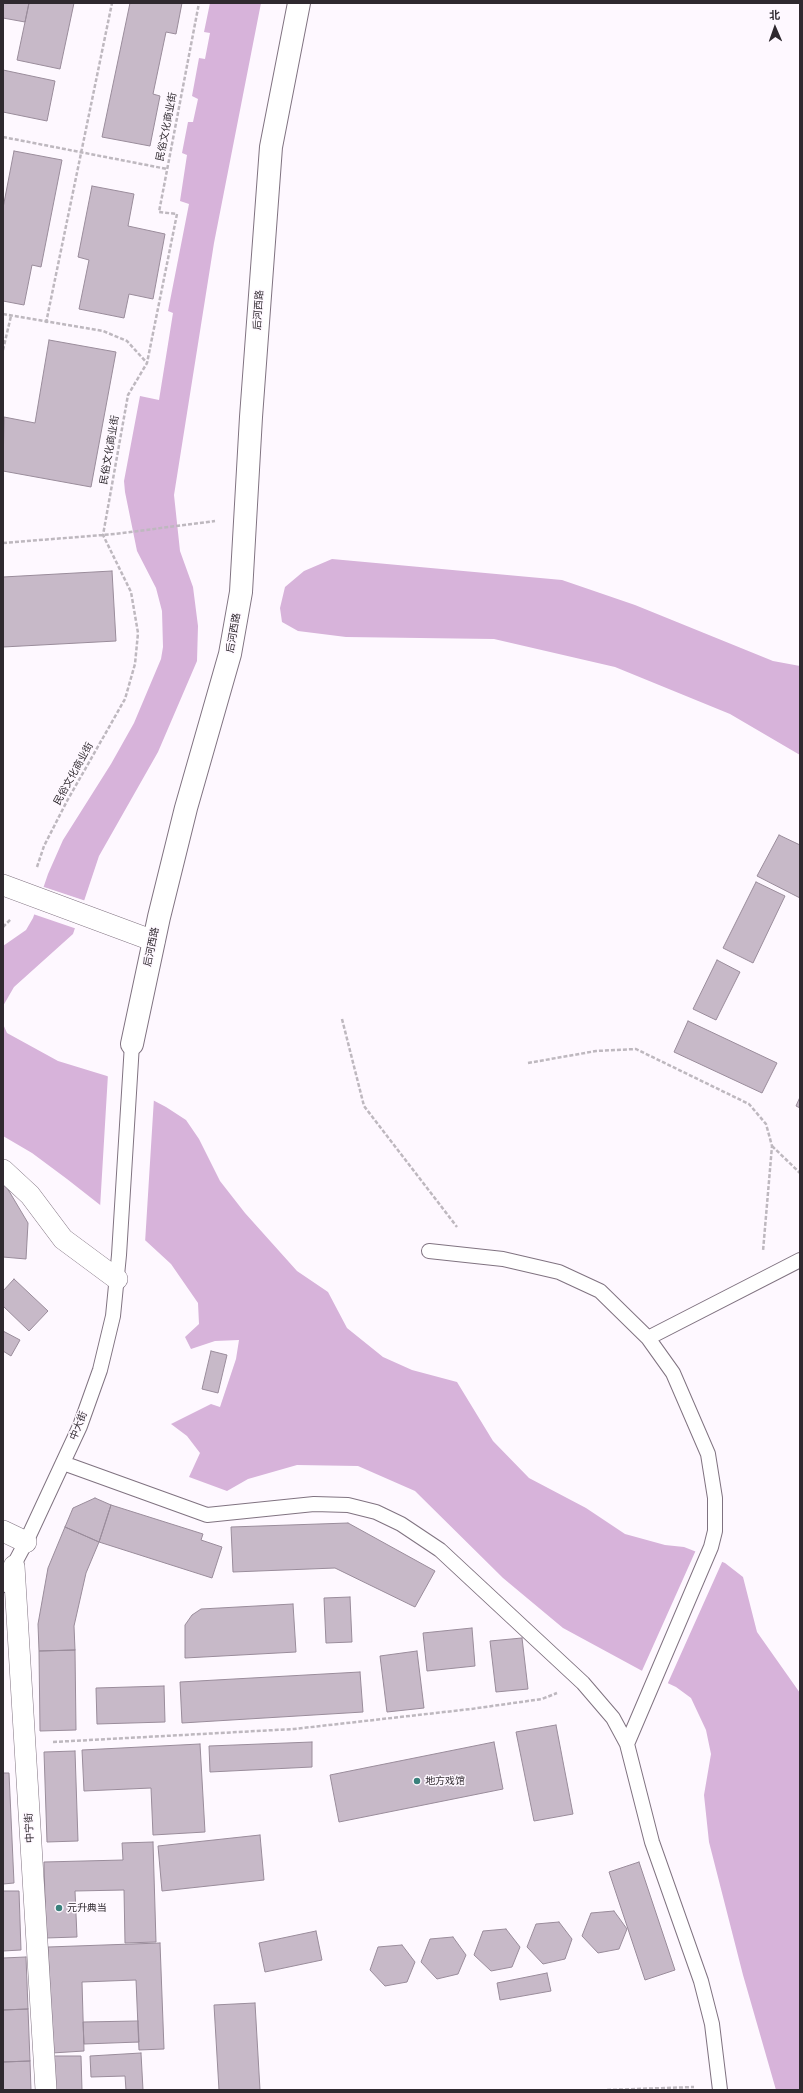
<!DOCTYPE html>
<html>
<head>
<meta charset="utf-8">
<style>
  body { margin:0 }
  #map { position:relative; width:803px; height:2093px; overflow:hidden; background:#fef8ff; font-family:"Source Serif 4","Noto Sans SC",serif }
  canvas { display:block }
  .frame { position:absolute; inset:0; border:4px solid #2f292f; pointer-events:none }
  .north { position:absolute; left:755px; top:8px; width:40px; height:40px; -webkit-text-stroke:3px #fef8ff; paint-order:stroke; rotate:358deg; font-size:11px; font-weight:700; line-height:16px; text-align:center; color:#2f292f }
  .north::after { content:''; display:block; margin:auto; width:14px; height:18px; background:#2f292f; clip-path:polygon(50% 0,100% 100%,50% 72%,0 100%) }
</style>
</head>
<body>
<div id="map">
<canvas width="803" height="2093"></canvas>
<div class="frame"></div>
<div class="north">北</div>
</div>
<script>
const g = document.querySelector('canvas').getContext('2d');
g.lineJoin = 'round';
function fillPath(path, color) { g.fillStyle = color; g.fill(path, 'evenodd'); }
const shape = rows => new Path2D(rows.map(r => 'M' + r).join(''));
function trace(path, color, width, dash) { g.strokeStyle = color; g.lineWidth = width; g.lineCap = dash ? 'butt' : 'round'; g.setLineDash(dash || []); g.stroke(path); }
function write(font, color, halo, rows, align = 'center') {
  g.font = font + ' "Source Serif 4","Noto Sans SC",serif'; g.lineWidth = 3; g.setLineDash([]); g.textBaseline = 'middle'; g.strokeStyle = halo; g.fillStyle = color; for (const [text, x, y, turn = 0] of rows) {
    g.save(); g.translate(x, y); g.rotate((+turn || 0) * Math.PI / 180); g.textAlign = isNaN(turn) ? turn : align; if (halo) g.strokeText(text, 0, 0); g.fillText(text, 0, 0); g.restore();
  }
}
const water = shape([
  [210,3,261,3,214,243,174,495,180,551,193,587,198,626,197,661,158,752,99,856,73,934,14,987,3,1006,3,946,26,930,33,918,48,874,63,840,111,764,134,723,161,659,163,647,162,611,156,588,137,551,125,492,124,481,140,396,159,400,173,313,168,311,189,204,180,201,187,155,182,153,188,122,193,122,198,99,192,96,199,58,205,59,210,33,204,32],
  [332,559,562,580,635,605,773,661,800,666,800,755,730,714,615,667,494,639,346,637,298,631,282,622,280,608,285,587,304,571],
  [3,1024,7,1033,58,1061,107,1076,166,1107,186,1120,199,1139,220,1181,245,1213,297,1271,328,1292,347,1328,383,1357,412,1370,457,1382,493,1441,529,1478,586,1508,625,1534,665,1545,684,1547,725,1563,743,1577,757,1632,800,1693,800,2090,776,2090,743,1975,709,1842,704,1795,711,1754,706,1730,691,1698,676,1687,646,1673,563,1628,503,1578,415,1491,358,1466,297,1465,248,1479,227,1491,189,1477,200,1453,187,1436,171,1424,211,1404,220,1407,236,1359,239,1340,215,1341,191,1349,185,1337,199,1324,198,1303,171,1264,146,1241,67,1179,32,1153,3,1136]
]);
const pier = shape([
  [41,886,86,901,77,929,33,914],
  [108,1074,154,1098,145,1243,100,1208],
  [696,1550,723,1560,667,1685,641,1673]
]);
const building = shape([
  [3,3,29,3,25,22,3,18,3,3],
  [29,3,74,3,60,69,17,60,29,3],
  [130,3,182,3,176,34,166,32,153,94,160,96,150,146,102,137,130,3],
  [3,70,55,81,47,121,3,112,3,70],
  [14,151,62,160,41,267,32,265,24,305,3,301,3,208,14,151],
  [92,186,134,194,128,226,165,234,153,299,129,294,124,318,79,309,89,260,78,257,92,186],
  [49,340,116,352,91,487,3,471,4,417,35,423,49,340],
  [112,571,116,641,3,647,3,577,112,571],
  [779,835,800,845,800,898,757,876,779,835],
  [756,882,785,896,753,963,723,948,756,882],
  [717,960,740,972,716,1020,693,1009,717,960],
  [688,1021,777,1063,762,1093,674,1052,688,1021],
  [800,1097,800,1108,796,1106,800,1097],
  [3,1181,28,1223,26,1259,3,1257,3,1181],
  [14,1279,48,1311,29,1331,3,1306,3,1291,14,1279],
  [3,1331,20,1340,11,1356,3,1351,3,1331],
  [211,1351,227,1355,218,1393,202,1389,211,1351],
  [95,1498,111,1505,99,1542,65,1527,73,1508,95,1498],
  [111,1505,203,1534,201,1540,222,1547,212,1578,99,1542,111,1505],
  [348,1523,435,1571,415,1607,335,1568,233,1572,231,1527,348,1523],
  [65,1527,99,1542,86,1573,74,1626,75,1650,39,1651,38,1624,48,1568,65,1527],
  [350,1597,352,1642,326,1643,324,1598,350,1597],
  [293,1604,296,1652,185,1658,185,1625,192,1615,201,1609,293,1604],
  [472,1628,475,1666,427,1671,423,1633,472,1628],
  [522,1638,528,1689,496,1692,490,1641,522,1638],
  [75,1650,76,1730,40,1731,39,1651,75,1650],
  [417,1651,424,1708,387,1712,380,1656,417,1651],
  [360,1672,363,1712,182,1723,180,1682,360,1672],
  [164,1686,165,1722,97,1724,96,1688,164,1686],
  [556,1725,573,1814,534,1821,516,1732,556,1725],
  [312,1742,312,1767,210,1772,209,1746,312,1742],
  [494,1742,503,1789,339,1822,330,1775,494,1742],
  [200,1744,205,1832,153,1835,151,1788,84,1791,82,1750,200,1744],
  [75,1751,78,1841,47,1842,44,1752,75,1751],
  [3,1773,9,1773,14,1883,3,1884,3,1773],
  [260,1835,264,1880,162,1891,158,1846,260,1835],
  [153,1842,156,1942,125,1943,124,1890,75,1891,77,1937,46,1938,44,1862,123,1860,122,1843,153,1842],
  [639,1862,675,1970,645,1980,609,1872,639,1862],
  [3,1891,19,1891,21,1950,3,1951,3,1891],
  [614,1911,627,1929,619,1949,598,1953,582,1936,591,1913,614,1911],
  [559,1922,572,1939,565,1959,543,1964,527,1947,536,1924,559,1922],
  [506,1929,520,1947,512,1967,491,1971,474,1955,483,1931,506,1929],
  [316,1931,322,1960,265,1972,259,1943,316,1931],
  [453,1937,466,1955,458,1974,437,1979,421,1962,430,1939,453,1937],
  [160,1943,164,2049,139,2050,136,1980,82,1982,84,2051,52,2053,48,1947,160,1943],
  [402,1945,415,1962,407,1982,385,1986,370,1970,378,1947,402,1945],
  [26,1957,28,2009,3,2010,3,1958,26,1957],
  [547,1973,551,1991,500,2000,497,1983,547,1973],
  [255,2003,260,2090,219,2090,214,2005,255,2003],
  [28,2009,30,2061,3,2062,3,2010,28,2009],
  [138,2021,139,2042,84,2044,83,2022,138,2021],
  [141,2053,143,2090,126,2090,125,2076,91,2077,90,2056,141,2053],
  [53,2056,81,2056,82,2090,54,2090,53,2056],
  [30,2061,31,2090,3,2090,3,2062,30,2061]
]);
const path = shape([
  [3,137,167,169],
  [3,314,103,331,127,341,147,363],
  [46,323,112,3],
  [3,350,11,316],
  [3,543,115,534,215,521],
  [37,867,44,846,67,801,125,699,135,664,138,633,131,592,103,535,128,395,147,363,177,214,159,212,199,3],
  [3,927,11,919],
  [342,1019,364,1106,457,1227],
  [528,1063,596,1051,636,1049,749,1104,766,1124,772,1146,763,1251],
  [772,1146,800,1173],
  [53,1742,294,1729,471,1709,542,1699,557,1693],
  [607,2090,694,2087]
]);
const service = shape([
  [429,1251,503,1259,559,1272,600,1291,648,1338,673,1373,708,1454,715,1498,715,1531,711,1547,627,1744],
  [648,1338,800,1260],
  [63,1463,207,1515,314,1504,348,1505,376,1512,401,1524,440,1550,583,1683,613,1718,627,1744,652,1842,701,1981,712,2024,720,2090],
  [3,1585,26,1542,80,1426,100,1370,113,1316,119,1255,132,1044]
]);
const pedestrian = shape([
  [3,885,154,941],
  [3,1170,30,1195,63,1239,117,1279],
  [3,1531,26,1542],
  [14,1566,46,2090]
]);
const minor = shape([
  [132,1044,159,917,186,808,230,654,241,592,251,417,271,147,299,3]
]);
const markers = [
  [417,1781,4,"#3a817c"],
  [59,1908,4,"#3a817c"]
];
const streetNames = [
  ["民俗文化商业街",167,127,-79],
  ["后河西路",259,310,-86],
  ["民俗文化商业街",110,450,-80],
  ["后河西路",234,633,-80],
  ["民俗文化商业街",74,774,-61],
  ["后河西路",152,947,-78],
  ["中大街",79,1426,-68],
  ["中宁街",30,1828,-93]
];
const poiNames = [
  ["地方戏馆",425,1781],
  ["元升典当",67,1908]
];
fillPath(water, '#d7b3da');
fillPath(pier, '#fef8ff');
fillPath(building, '#c7b9c8');
trace(building, '#9a8c9b', 1);
trace(service, '#807381', 16);
trace(pedestrian, '#807381', 22);
trace(minor, '#807381', 24);
trace(path, '#beb8bf', 2.5, [4, 2]);
trace(service, '#fff', 14);
trace(pedestrian, '#fff', 21);
trace(minor, '#fff', 22);
for (const [x, y, r, color] of markers) { const dot = new Path2D(); dot.arc(x, y, r, 0, 2 * Math.PI); g.fillStyle = color; g.fill(dot); trace(dot, '#fef8ff', 1.5); }
write('10px', '#2f292f', '#fef8ff', streetNames);
write('10px', '#2f292f', '#fef8ff', poiNames, 'left');
</script>
</body>
</html>
